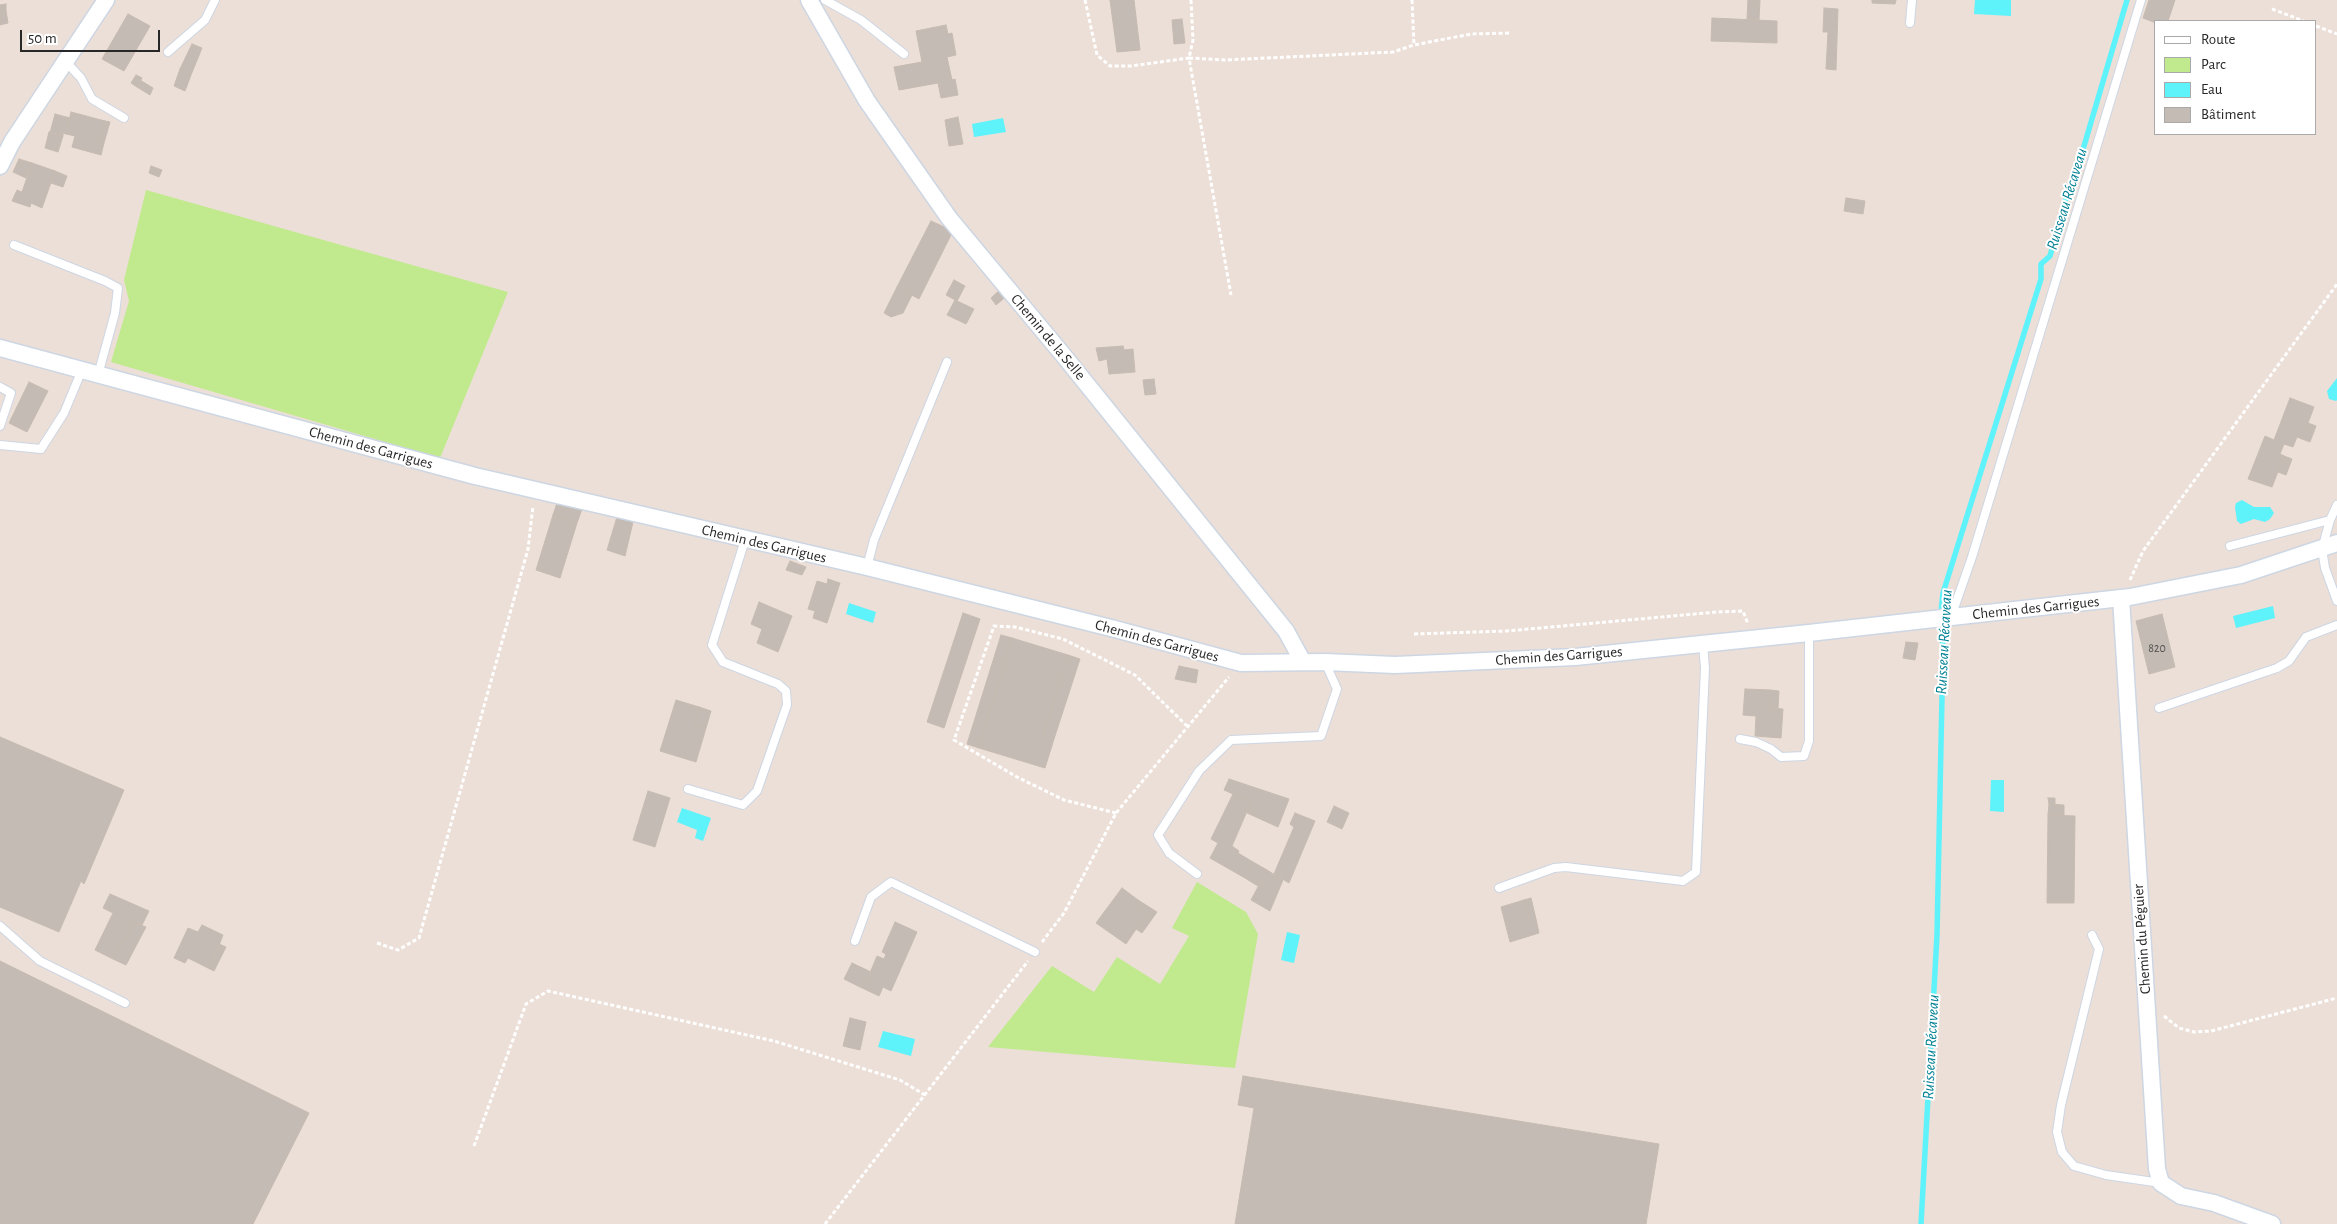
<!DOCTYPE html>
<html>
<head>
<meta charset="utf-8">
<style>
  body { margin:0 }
  #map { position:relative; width:2337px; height:1224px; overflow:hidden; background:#ecdfd7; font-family:"Alegreya Sans",sans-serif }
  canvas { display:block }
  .legend { position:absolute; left:2154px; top:20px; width:162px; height:115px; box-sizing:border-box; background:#fff; border:1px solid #a9a9a9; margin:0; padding:6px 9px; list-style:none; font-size:15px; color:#282828 }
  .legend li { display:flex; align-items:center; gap:10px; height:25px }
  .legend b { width:25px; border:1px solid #a9a9a9 }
  .scale { position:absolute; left:20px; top:30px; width:140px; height:22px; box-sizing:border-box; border:2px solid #282828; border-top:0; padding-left:6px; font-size:15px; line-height:18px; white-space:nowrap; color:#282828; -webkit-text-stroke:4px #fff; paint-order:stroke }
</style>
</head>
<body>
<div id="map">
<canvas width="2337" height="1224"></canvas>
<ul class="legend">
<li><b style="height:6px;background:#fff"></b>Route</li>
<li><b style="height:14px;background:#c0ea8d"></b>Parc</li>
<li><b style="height:14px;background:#5ef2fb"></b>Eau</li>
<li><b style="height:14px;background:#c3bbb4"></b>Bâtiment</li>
</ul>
<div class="scale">50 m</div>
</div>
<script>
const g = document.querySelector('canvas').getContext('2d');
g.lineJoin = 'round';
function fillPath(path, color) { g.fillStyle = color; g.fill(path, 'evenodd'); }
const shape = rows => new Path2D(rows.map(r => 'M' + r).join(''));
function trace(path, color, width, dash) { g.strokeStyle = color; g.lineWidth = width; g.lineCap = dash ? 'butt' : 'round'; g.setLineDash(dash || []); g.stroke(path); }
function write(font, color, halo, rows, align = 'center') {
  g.font = font + ' "Alegreya Sans",sans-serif'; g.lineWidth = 4; g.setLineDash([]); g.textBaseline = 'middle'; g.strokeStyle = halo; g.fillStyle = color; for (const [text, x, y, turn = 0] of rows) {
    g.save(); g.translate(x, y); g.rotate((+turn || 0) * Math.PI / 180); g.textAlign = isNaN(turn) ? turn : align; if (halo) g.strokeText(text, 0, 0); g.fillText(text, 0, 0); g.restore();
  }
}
const green = shape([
  [146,190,508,292,440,458,111,362,129,301,124,280],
  [1197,882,1246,912,1258,934,1235,1068,988,1047,1052,966,1094,992,1117,957,1160,984,1189,936,1172,928]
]);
const water = shape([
  [1975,0,2011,0,2011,16,1974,14],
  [1003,118,1006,132,974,137,972,124],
  [2337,378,2337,400,2336,401,2329,399,2327,391],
  [2242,500,2254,507,2270,507,2274,513,2270,519,2265,522,2254,519,2241,524,2237,521,2235,507,2236,503],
  [849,603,876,612,873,623,846,614],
  [2273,606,2275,618,2236,628,2233,616],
  [1991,780,2004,780,2004,812,1990,811],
  [682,808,711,818,703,841,695,838,697,830,677,822],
  [1287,932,1300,935,1294,963,1281,960],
  [883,1031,915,1039,911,1056,878,1047]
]);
const stream = shape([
  [1921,1224,1937,935,1943,649,1941,612,1943,593,2041,279,2041,264,2050,256,2068,191,2074,180,2127,0]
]);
const building = shape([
  [1110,0,1134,0,1140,50,1117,52,1110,0],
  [1748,0,1760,0,1759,20,1747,19,1748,0],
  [1896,0,1895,4,1872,3,1872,0,1896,0],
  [2149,0,2175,0,2168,21,2156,23,2143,18,2149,0],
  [6,4,6,11,0,12,0,5,6,4],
  [1824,8,1838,9,1836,70,1826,69,1828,32,1823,32,1824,8],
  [6,11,8,23,0,25,0,12,6,11],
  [128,14,150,26,124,71,102,59,128,14],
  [1712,18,1777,21,1777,43,1711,41,1712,18],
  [1182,19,1185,43,1174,44,1172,20,1182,19],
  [946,25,948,34,952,33,956,55,947,57,952,80,955,79,958,95,941,98,938,83,899,90,894,67,922,62,916,31,946,25],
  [192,44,202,48,191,75,180,69,192,44],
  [180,69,191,75,185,91,174,86,180,69],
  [136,75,142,78,137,87,131,83,136,75],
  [140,80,153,88,150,95,137,87,140,80],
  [71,112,105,121,99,142,104,143,101,155,72,147,75,136,66,134,71,112],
  [55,114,70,118,66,134,63,133,63,136,50,133,55,114],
  [958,117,963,144,949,146,945,120,958,117],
  [105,121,110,122,104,143,99,142,105,121],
  [49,132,63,136,58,152,45,148,49,132],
  [19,159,32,163,26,178,13,172,19,159],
  [32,163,55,171,42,208,31,203,30,207,12,201,17,190,22,192,32,163],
  [151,166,162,170,159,177,149,173,151,166],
  [55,171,67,176,63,187,51,183,55,171],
  [1846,198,1865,201,1863,214,1844,211,1846,198],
  [931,221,953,231,919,299,897,287,931,221],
  [954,280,965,286,957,301,946,295,954,280],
  [897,287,912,295,903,313,891,317,884,313,897,287],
  [1002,288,1008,295,996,305,991,298,1002,288],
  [955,300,974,309,966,324,947,315,955,300],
  [1123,346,1124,350,1133,349,1135,372,1109,374,1107,359,1099,361,1096,348,1123,346],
  [1154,379,1156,394,1145,395,1143,380,1154,379],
  [29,382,48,391,27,432,9,423,29,382],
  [2290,398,2314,407,2302,439,2297,437,2293,447,2284,444,2280,454,2284,456,2272,487,2248,479,2265,436,2274,440,2290,398],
  [2308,423,2316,426,2310,442,2302,439,2308,423],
  [2284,456,2292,459,2286,475,2278,472,2284,456],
  [558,500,582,509,577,523,553,515,558,500],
  [553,515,577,523,560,578,536,570,553,515],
  [617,517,633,522,625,556,607,550,617,517],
  [790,561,806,567,802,575,786,570,790,561],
  [828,579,840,583,827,623,813,618,815,611,808,609,817,581,827,584,828,579],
  [759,602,792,616,778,652,757,643,762,629,751,624,759,602],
  [963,613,980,619,944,728,927,722,963,613],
  [2162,614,2175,667,2149,674,2136,621,2162,614],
  [1001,635,1012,638,979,748,967,744,1001,635],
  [1012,638,1068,655,1043,736,1054,739,1045,768,979,748,1012,638],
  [1906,642,1918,643,1915,660,1903,658,1906,642],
  [1068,655,1080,659,1054,739,1043,736,1068,655],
  [1179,666,1198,670,1196,683,1175,679,1179,666],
  [1745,689,1770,690,1769,708,1783,709,1781,738,1755,736,1756,716,1743,715,1745,689],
  [1770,690,1779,691,1778,709,1769,708,1770,690],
  [676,700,699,707,694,724,706,728,696,762,660,751,676,700],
  [699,707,711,711,706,728,694,724,699,707],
  [0,737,124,790,84,884,81,881,59,932,0,907,0,737],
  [1229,779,1289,799,1278,827,1247,813,1251,802,1224,790,1229,779],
  [648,791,670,798,655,847,633,840,648,791],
  [1233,794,1251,802,1232,846,1239,851,1238,853,1253,862,1245,878,1210,858,1218,843,1211,839,1233,794],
  [2048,798,2055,798,2055,805,2049,804,2048,798],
  [2049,804,2064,805,2064,815,2048,815,2049,804],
  [1334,806,1349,813,1342,829,1327,822,1334,806],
  [1295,813,1315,821,1289,883,1274,874,1294,827,1290,824,1295,813],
  [2048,815,2075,816,2074,903,2047,903,2048,815],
  [1253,862,1267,870,1258,886,1245,878,1253,862],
  [1267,870,1283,880,1270,911,1251,900,1267,870],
  [1122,888,1138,900,1135,904,1147,913,1126,944,1096,923,1122,888],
  [110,894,149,911,142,925,135,923,124,943,121,942,113,959,95,950,113,913,103,908,110,894],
  [1531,898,1536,919,1530,921,1524,900,1531,898],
  [1138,900,1157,912,1142,933,1136,929,1147,913,1135,904,1138,900],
  [1524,900,1530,921,1536,919,1539,933,1510,942,1501,907,1524,900],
  [895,922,917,932,891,991,883,987,879,996,860,987,864,978,867,980,877,956,884,959,886,954,882,952,895,922],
  [135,923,146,927,126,965,113,959,121,942,124,943,135,923],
  [202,925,223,935,210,969,188,958,185,963,174,958,188,928,198,932,202,925],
  [219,944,226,947,214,971,210,969,219,944],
  [0,961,309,1113,253,1224,0,1224,0,961],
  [852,963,871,972,867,980,864,978,860,987,844,979,852,963],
  [850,1018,866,1022,860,1050,843,1046,850,1018],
  [1243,1076,1659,1144,1646,1224,1235,1224,1254,1108,1238,1105,1243,1076]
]);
const path = shape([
  [1085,0,1097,55,1110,66,1131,66,1189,58,1231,295],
  [1191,0,1193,40,1189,58,1225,60,1393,52,1414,45,1471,34,1510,33],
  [1412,0,1414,45],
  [2272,9,2304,21],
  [2316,26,2337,34],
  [2130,580,2143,551,2337,284],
  [1414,634,1507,631,1717,612,1743,611,1748,624],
  [1116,813,1064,800,1017,777,954,740,994,626,1015,627,1063,639,1135,675,1188,727],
  [1042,942,1064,913,1116,813,1229,677],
  [377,943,398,950,419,938,528,549,533,506],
  [2164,1016,2179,1028,2194,1032,2211,1031,2337,998],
  [474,1146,526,1004,548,991,774,1041,900,1080,925,1095],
  [825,1224,1028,961]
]);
const service = shape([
  [825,0,861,20,904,54],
  [1910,23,1912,0],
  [168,52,205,20,215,0],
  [66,62,81,78,92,99,124,118],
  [14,245,105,281,118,288,115,313,98,375],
  [0,387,11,393,0,426],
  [0,445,41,449,64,413,82,370],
  [2330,520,2337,505],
  [2230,546,2330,520,2322,549,2325,568,2337,601],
  [867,567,874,540,947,362],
  [1951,617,1972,557,2141,0],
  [2159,708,2277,668,2289,661,2306,637,2337,625],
  [1740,739,1756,742,1771,749,1781,757,1804,756,1809,741,1809,633],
  [688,789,743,805,757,791,787,705,786,691,778,684,723,662,712,645,745,540],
  [1197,874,1169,853,1158,835,1199,771,1231,740,1321,736,1337,689,1325,662],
  [1499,888,1554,868,1566,867,1683,881,1696,872,1705,668,1703,644],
  [0,926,40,961,125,1003],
  [2092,935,2099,949,2061,1105,2057,1132,2062,1152,2074,1166,2106,1175,2161,1183],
  [855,941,871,897,891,882,1035,952]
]);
const minor = shape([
  [809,0,867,101,949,218,1064,356,1286,631,1303,662],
  [0,166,12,142,106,0],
  [0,348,475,476,867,567,1115,629,1241,663,1325,662,1395,665,1575,657,1809,633,2130,597,2241,575,2337,543],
  [2121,598,2157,1169,2161,1183,2181,1196,2214,1203,2272,1224]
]);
const numberNames = [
  ["820",2157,648]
];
const streetNames = [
  ["Chemin de la Selle",1048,337,50],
  ["Chemin des Garrigues",371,448,15],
  ["Chemin des Garrigues",764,544,13],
  ["Chemin des Garrigues",2036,608,-6],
  ["Chemin des Garrigues",1157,641,15],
  ["Chemin des Garrigues",1559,656,-4],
  ["Chemin du Péguier",2142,939,-94]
];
const waterNames = [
  ["Ruisseau Récaveau",2067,199,-73],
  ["Ruisseau Récaveau",1944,642,-87],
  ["Ruisseau Récaveau",1931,1047,-87]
];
fillPath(green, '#c0ea8d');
fillPath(water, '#5ef2fb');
trace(stream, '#5ef2fb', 5.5);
fillPath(building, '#c3bbb4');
trace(building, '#c7bbb1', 1);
trace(service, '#cdd6e3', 10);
trace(minor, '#cdd6e3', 19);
trace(path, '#fff', 3, [4, 2.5]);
trace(service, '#fff', 8);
trace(minor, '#fff', 16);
write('12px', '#4f4d4b', null, numberNames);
write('15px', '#282828', '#fff', streetNames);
write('italic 16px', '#028295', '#fff', waterNames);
</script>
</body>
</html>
